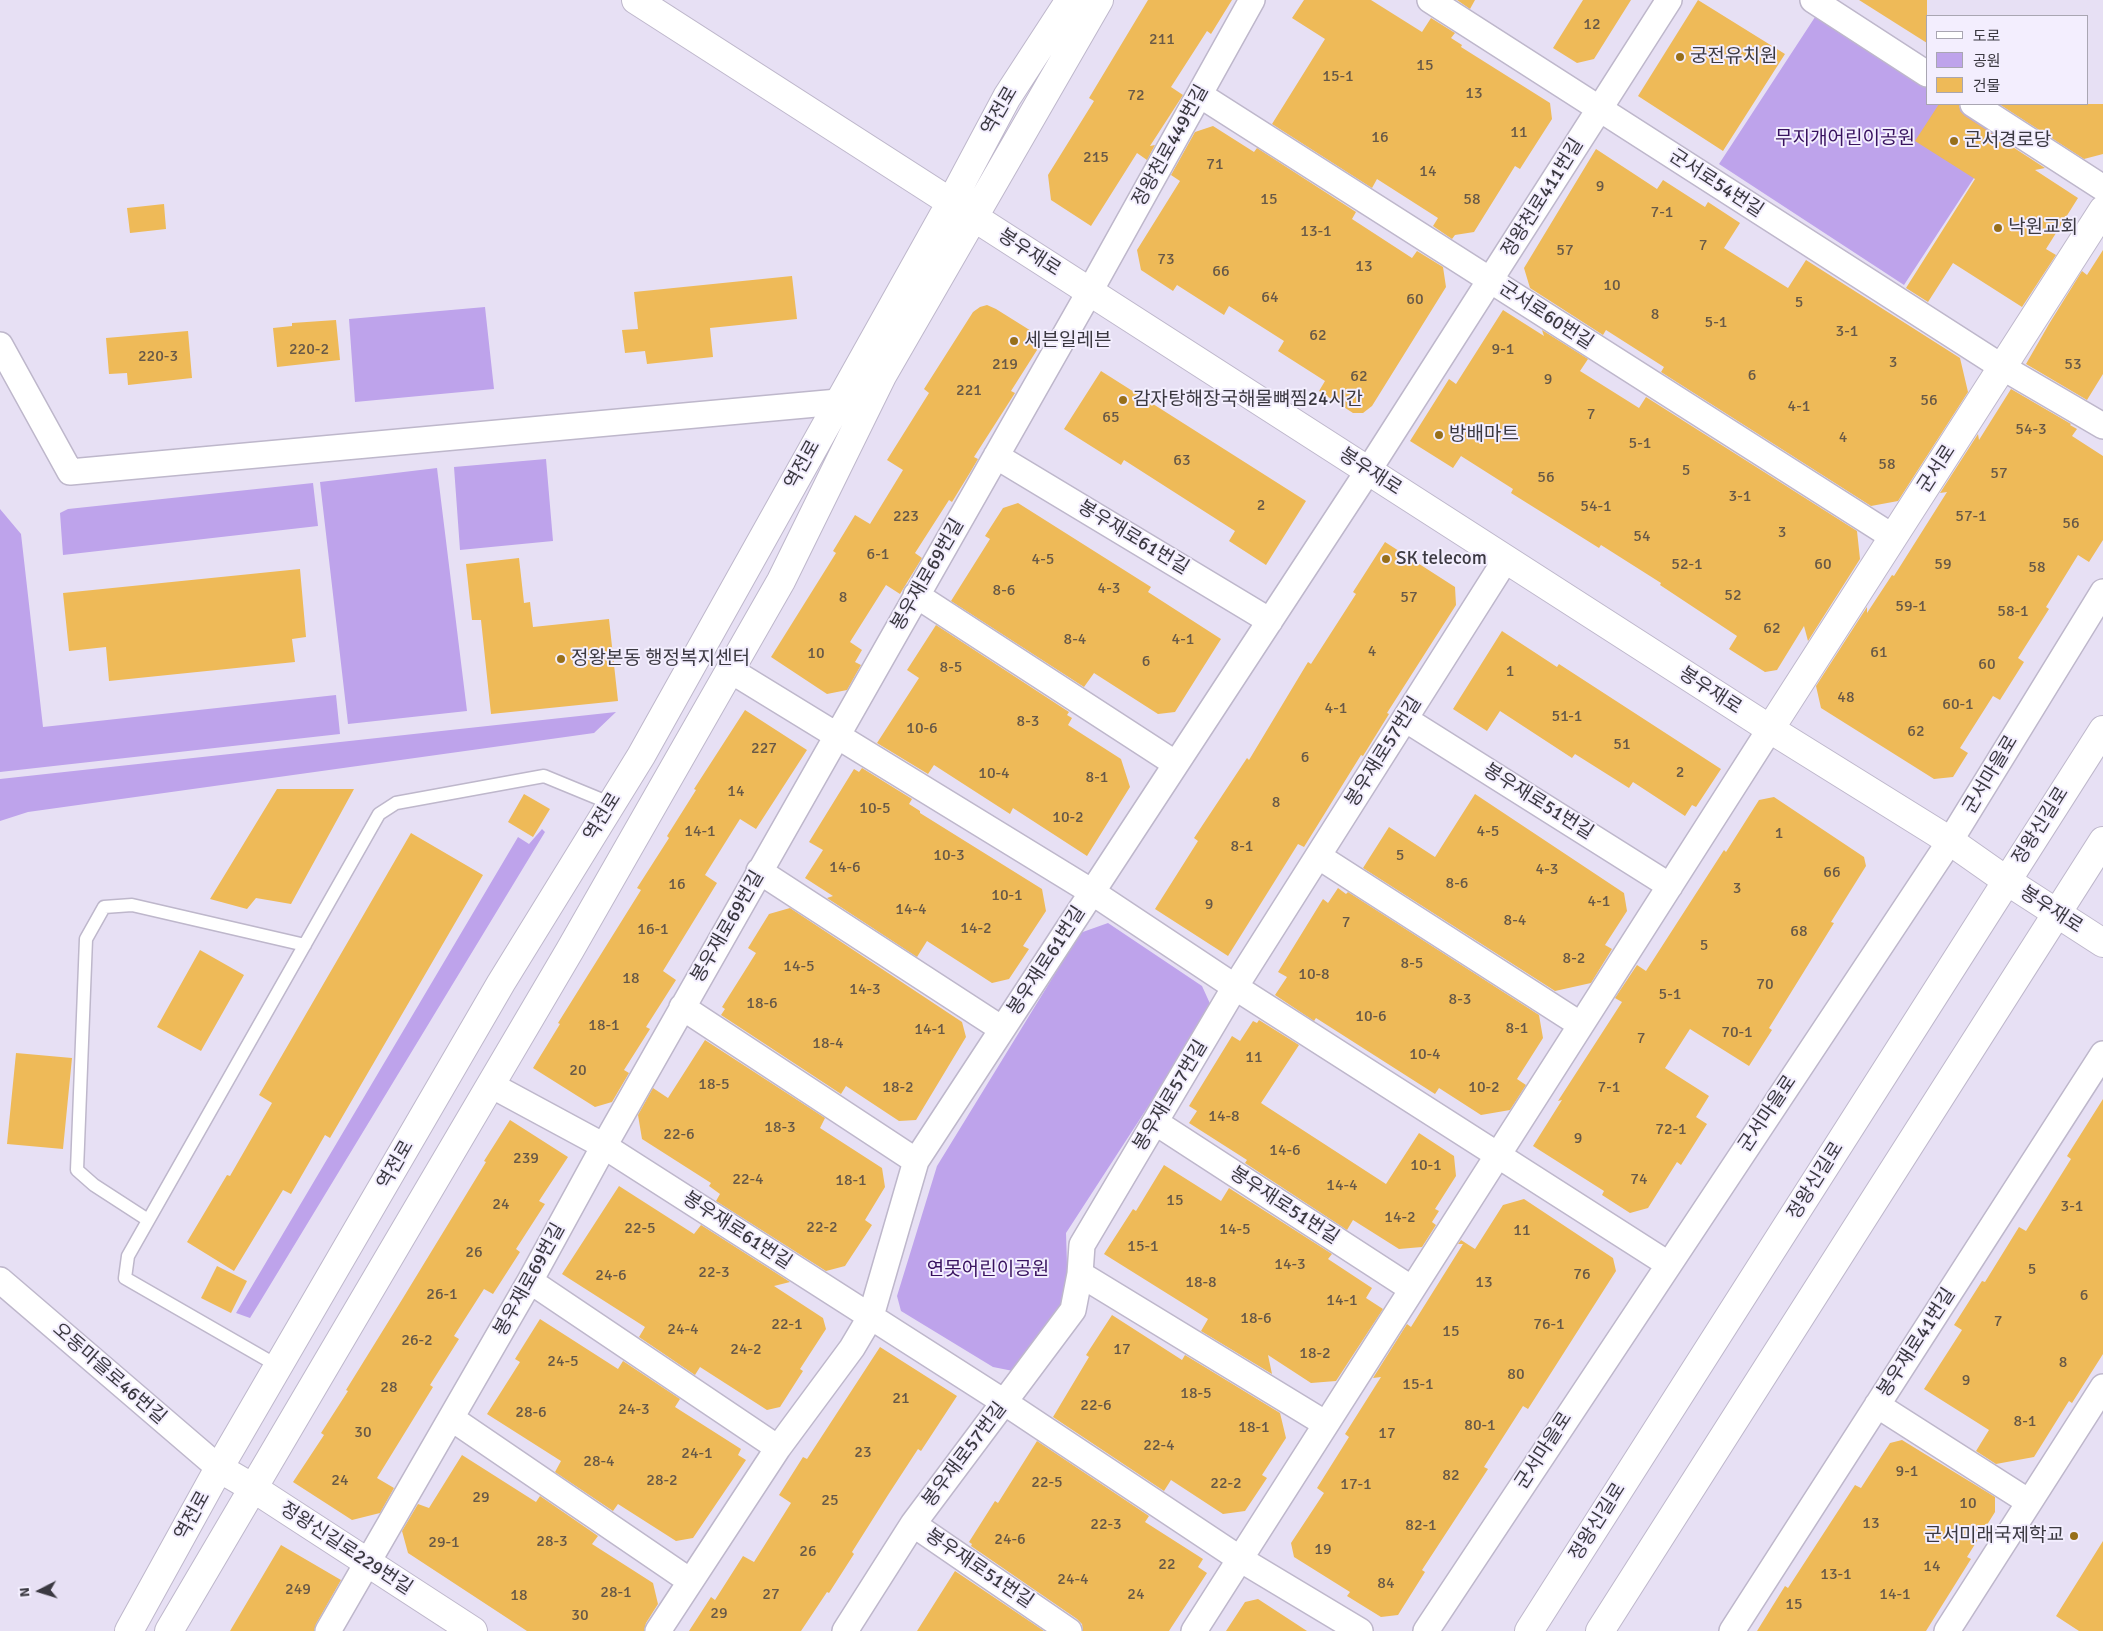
<!DOCTYPE html>
<html>
<head>
<meta charset="utf-8">
<style>
  body { margin:0 }
  #map { position:relative; width:2103px; height:1631px; overflow:hidden; background:#e7e0f4; font-family:Signika,"Noto Sans KR",sans-serif }
  canvas { display:block }
  .legend { position:absolute; left:1926px; top:15px; width:162px; height:90px; box-sizing:border-box; background:#f3eefe; border:1px solid #a9a6b2; margin:0; padding:6px 9px; list-style:none; font-size:15px; color:#3b3941 }
  .legend li { display:flex; align-items:center; gap:10px; height:25px }
  .legend b { width:25px; border:1px solid #a9a6b2 }
  .north { position:absolute; left:15px; top:1566px; width:50px; height:50px; -webkit-text-stroke:4px #f3eefe; paint-order:stroke; rotate:265deg; font-size:14px; font-weight:700; line-height:20px; text-align:center; color:#3b3941 }
  .north::after { content:''; display:block; margin:auto; width:18px; height:22px; background:#3b3941; clip-path:polygon(50% 0,100% 100%,50% 72%,0 100%) }
</style>
</head>
<body>
<div id="map">
<canvas width="2103" height="1631"></canvas>
<ul class="legend">
<li><b style="height:6px;background:#fff"></b>도로</li>
<li><b style="height:14px;background:#bea3eb"></b>공원</li>
<li><b style="height:14px;background:#eeba58"></b>건물</li>
</ul>
<div class="north">N</div>
</div>
<script>
const g = document.querySelector('canvas').getContext('2d');
g.lineJoin = 'round';
function fillPath(path, color) { g.fillStyle = color; g.fill(path, 'evenodd'); }
const shape = rows => new Path2D(rows.map(r => 'M' + r).join(''));
function trace(path, color, width, dash) { g.strokeStyle = color; g.lineWidth = width; g.lineCap = dash ? 'butt' : 'round'; g.setLineDash(dash || []); g.stroke(path); }
function write(font, color, halo, rows, align = 'center') {
  g.font = font + ' Signika,"Noto Sans KR",sans-serif'; g.lineWidth = 4; g.setLineDash([]); g.textBaseline = 'middle'; g.strokeStyle = halo; g.fillStyle = color; for (const [text, x, y, turn = 0] of rows) {
    g.save(); g.translate(x, y); g.rotate((+turn || 0) * Math.PI / 180); g.textAlign = isNaN(turn) ? turn : align; if (halo) g.strokeText(text, 0, 0); g.fillText(text, 0, 0); g.restore();
  }
}
const green = shape([
  [1817,14,1927,86,1927,104,1954,104,2002,135,1904,285,1719,164],
  [485,307,494,389,355,402,349,319],
  [546,459,553,541,460,550,454,467],
  [437,468,467,711,348,724,320,482],
  [313,483,318,526,63,555,60,513,68,509],
  [0,509,21,534,43,727,336,695,340,734,0,772],
  [616,712,594,733,28,812,0,821,0,779],
  [542,829,545,832,258,1305,250,1318,236,1313,518,837,529,844],
  [1108,923,1202,986,1212,1008,1066,1233,1068,1295,1018,1372,993,1367,901,1311,897,1296,937,1166,1080,933]
]);
const building = shape([
  [1148,0,1232,0,1211,34,1207,31,1171,87,1183,95,1150,146,1155,145,1147,160,1137,153,1091,226,1051,200,1048,175,1094,101,1089,98],
  [1304,0,1371,0,1422,32,1431,18,1455,33,1451,38,1462,45,1461,47,1550,103,1552,119,1520,169,1515,166,1474,232,1455,235,1452,239,1433,226,1438,218,1377,179,1372,188,1272,124,1325,39,1292,18],
  [1457,0,1475,0,1470,9],
  [1583,0,1631,0,1594,59,1577,63,1553,48],
  [1698,0,1785,54,1723,151,1638,96],
  [1859,0,1927,0,1927,43],
  [1939,104,1959,104,1960,111,1965,116,2045,168,2035,170,2078,198,2046,249,2056,255,2022,307,1953,263,1928,302,1906,288,1975,179,1915,141],
  [1999,104,2103,104,2103,154,2084,159],
  [1213,126,1254,152,1257,148,1356,212,1352,219,1412,258,1417,251,1443,267,1446,287,1372,406,1363,413,1353,413,1319,391,1325,381,1278,351,1284,341,1229,306,1224,315,1177,285,1173,291,1141,270,1137,250,1180,181,1171,175,1195,132],
  [1596,149,1657,189,1663,180,1705,207,1708,202,1740,223,1724,248,1788,288,1806,260,1960,358,1968,392,1898,501,1871,506,1661,372,1664,367,1606,330,1603,335,1530,288,1524,268],
  [164,204,166,229,130,233,127,208],
  [2103,250,2103,374,2087,400,2026,364,2049,324,2082,271,2087,275],
  [792,276,797,319,710,328,713,357,647,364,645,351,625,353,622,330,638,329,634,292],
  [987,305,996,309,1044,339,1011,391,1015,393,974,457,978,459,971,471,952,502,949,500,915,553,922,558,900,594,886,585,850,642,862,650,855,662,861,665,847,690,827,694,771,657,836,553,833,551,855,515,870,524,903,470,887,460,929,393,924,389,973,312,980,307],
  [1503,310,1544,336,1542,330,1588,359,1580,371,1639,408,1646,397,1857,531,1860,559,1808,641,1804,626,1777,670,1765,672,1729,649,1737,636,1660,585,1661,583,1601,545,1599,548,1511,493,1513,489,1461,456,1453,468,1410,441,1449,379,1456,384],
  [336,320,340,360,277,367,273,328,292,326,292,323],
  [188,331,192,378,128,385,127,373,109,374,106,338],
  [1101,371,1306,501,1266,565,1229,541,1235,531,1124,460,1121,465,1064,429],
  [2011,389,2071,424,2070,425,2077,429,2072,436,2103,456,2103,540,2089,562,2078,555,2046,607,2049,609,2018,658,2024,662,2000,700,1993,696,1960,748,1968,753,1953,777,1934,779,1821,708,1816,686,1867,607,1867,613,1892,575,1894,576,1947,492,1940,493,1978,434,1979,440],
  [1018,503,1151,587,1148,592,1221,639,1175,712,1158,714,1094,673,1084,687,951,601,990,539,985,536,1003,508],
  [1385,542,1455,587,1456,605,1387,713,1389,714,1363,756,1361,755,1304,847,1298,844,1228,956,1155,909,1198,841,1194,838,1247,758,1249,760,1308,662,1311,664,1356,594,1353,592],
  [519,558,524,603,530,602,533,627,609,619,618,701,491,714,481,620,472,620,466,564],
  [300,569,306,637,292,639,295,662,109,681,106,647,69,651,63,593],
  [936,625,1069,712,1067,715,1072,718,1068,725,1121,759,1130,787,1087,856,1013,808,1010,814,934,765,928,774,877,743,919,678,907,670],
  [1502,631,1557,667,1559,664,1721,769,1696,807,1692,805,1685,816,1633,782,1629,788,1575,754,1572,758,1500,711,1487,731,1453,709],
  [745,710,807,750,756,829,740,819,705,875,717,883,663,971,676,980,646,1027,650,1029,624,1070,629,1073,612,1102,595,1107,533,1068,560,1024,558,1023,641,890,637,888,669,838,667,836,696,790,694,789],
  [862,768,912,799,909,804,920,811,920,813,1042,889,1046,911,1023,946,1029,949,1009,979,992,983,927,941,917,957,827,898,833,896,805,878,823,850,809,842,854,769,859,772],
  [277,789,354,789,291,904,256,898,247,909,210,899],
  [524,794,550,809,533,837,508,822],
  [1475,794,1624,893,1627,911,1605,945,1612,949,1591,983,1555,991,1363,868,1389,827,1435,857],
  [1774,797,1864,857,1866,866,1831,922,1834,923,1769,1028,1772,1030,1749,1066,1690,1029,1665,1068,1709,1096,1696,1117,1707,1124,1681,1165,1677,1162,1648,1208,1630,1213,1602,1195,1604,1191,1533,1146,1562,1100,1558,1101,1622,1002,1615,998,1637,965,1646,971,1724,850,1726,852,1759,800],
  [411,833,483,875,330,1138,325,1135,291,1194,283,1190,234,1271,187,1242,227,1175,230,1176,272,1103,259,1095],
  [1338,888,1346,894,1348,892,1539,1015,1543,1038,1517,1079,1526,1085,1510,1110,1481,1115,1439,1088,1435,1094,1316,1018,1314,1021,1275,995,1287,977,1278,972,1323,899,1328,903],
  [790,908,962,1022,966,1037,916,1120,899,1121,846,1086,841,1094,721,1015,725,1009,722,1007,756,953,748,948,769,914],
  [200,950,244,975,201,1051,157,1027],
  [1259,1020,1299,1045,1261,1103,1386,1184,1419,1133,1454,1156,1456,1176,1435,1209,1439,1211,1432,1222,1436,1225,1422,1247,1399,1249,1353,1220,1347,1230,1245,1163,1247,1160,1189,1123,1197,1111,1189,1106,1232,1036,1240,1041,1253,1021,1257,1023],
  [705,1040,825,1118,820,1128,882,1168,885,1187,865,1220,872,1225,845,1266,826,1271,716,1201,720,1194,709,1186,711,1183,642,1139,638,1115,653,1088,668,1098],
  [16,1053,72,1058,63,1149,7,1144],
  [2103,1099,2103,1354,2072,1403,2069,1401,2034,1457,1996,1464,1976,1451,1989,1430,1924,1389,1962,1330,1954,1325,1982,1281,1985,1282,2019,1227,2026,1231,2071,1159,2067,1156],
  [510,1120,568,1157,539,1201,545,1204,516,1249,520,1252,493,1294,484,1289,454,1336,459,1339,430,1385,433,1387,377,1478,394,1488,380,1513,352,1520,293,1482,324,1435,321,1433,348,1391,346,1390,403,1298,486,1162,484,1161],
  [1164,1165,1221,1201,1229,1188,1332,1254,1328,1259,1372,1288,1366,1298,1383,1309,1336,1381,1311,1383,1268,1355,1272,1374,1201,1331,1208,1319,1104,1254,1133,1209,1136,1211],
  [619,1186,694,1234,701,1225,790,1282,774,1286,823,1318,826,1329,800,1369,803,1371,780,1407,767,1410,700,1367,695,1375,639,1337,645,1327,562,1274],
  [1524,1199,1613,1258,1616,1271,1528,1409,1523,1406,1484,1467,1488,1469,1422,1570,1425,1572,1398,1615,1381,1617,1347,1596,1350,1592,1294,1557,1291,1543,1324,1493,1317,1488,1349,1437,1345,1434,1381,1377,1373,1378,1407,1324,1411,1327,1463,1244,1458,1244,1461,1240,1475,1249,1503,1205],
  [217,1266,247,1281,231,1313,201,1298],
  [1112,1315,1182,1360,1185,1355,1280,1413,1286,1438,1262,1475,1267,1478,1245,1511,1223,1514,1171,1480,1164,1491,1053,1417,1089,1357,1086,1355],
  [540,1319,618,1369,623,1361,680,1399,675,1407,741,1449,738,1455,746,1460,693,1538,676,1541,618,1504,613,1511,555,1472,561,1461,487,1414,520,1362,515,1359],
  [880,1347,957,1396,921,1451,918,1449,888,1495,852,1552,854,1554,829,1593,827,1592,801,1631,689,1631,711,1597,715,1600,743,1556,754,1562,791,1503,779,1495,803,1457,807,1459],
  [1902,1440,1995,1497,1995,1512,1967,1557,1971,1559,1926,1631,1757,1631,1785,1586,1788,1588,1855,1485,1861,1488,1890,1443],
  [1037,1441,1149,1516,1145,1522,1203,1559,1198,1567,1207,1573,1169,1631,1083,1631,1082,1624,1077,1619,971,1546,972,1544,969,1542,995,1501,998,1503],
  [462,1455,536,1502,540,1496,598,1536,592,1544,653,1583,658,1604,646,1623,644,1631,527,1631,408,1553,402,1531,418,1504,429,1508],
  [2103,1541,2103,1631,2079,1631,2056,1616],
  [281,1545,341,1580,316,1624,314,1631,230,1631],
  [955,1571,1044,1631,917,1631],
  [1258,1599,1307,1631,1226,1631,1245,1602]
]);
const lane = shape([
  [148,1220,94,1185,77,1170,86,939,104,907,132,905,305,945],
  [278,1366,125,1278,128,1256,379,814,396,803,544,776,612,804]
]);
const street = shape([
  [1430,0,2002,367,2103,426],
  [1813,0,1927,74],
  [1200,95,1893,537],
  [1973,104,2103,188],
  [0,345,70,472,838,402],
  [996,456,1270,621],
  [916,595,1176,764],
  [730,670,1092,892,1235,987,1668,1264],
  [1405,719,1670,886],
  [1318,856,1581,1025],
  [759,871,1002,1029],
  [682,1007,916,1161],
  [491,1085,604,1146,1004,1402,1240,1559,1360,1631],
  [1155,1122,1412,1289],
  [1080,1274,1326,1424],
  [0,1280,219,1468],
  [530,1281,778,1448],
  [1877,1405,2029,1502],
  [451,1418,690,1581],
  [913,1524,1069,1631],
  [328,1631,530,1281,604,1146,1090,291,1252,0],
  [658,1631,778,1448,852,1348,871,1316,916,1161,1368,471,1669,0],
  [845,1631,913,1524,1073,1310,1080,1274,1082,1245,1235,987,1506,559],
  [1194,1631,1770,729],
  [1426,1631,1950,841,2103,592],
  [1732,1631,2103,1054],
  [1947,1631,2103,1387]
]);
const secondary = shape([
  [636,0,1770,729,1950,841,2007,881,2103,943],
  [1770,729,2103,210],
  [219,1468,253,1488,473,1631],
  [129,1631,219,1468,501,983,641,756,951,202,1007,97,1070,0],
  [169,1631,570,950,781,581,882,376,1099,0],
  [1529,1631,2103,730],
  [1600,1631,2103,841]
]);
const markers = [
  [1680,57,5,"#976f1a"],
  [1954,141,5,"#976f1a"],
  [1998,228,5,"#976f1a"],
  [1014,341,5,"#976f1a"],
  [1123,400,5,"#976f1a"],
  [1439,435,5,"#976f1a"],
  [1386,559,5,"#976f1a"],
  [561,659,5,"#976f1a"],
  [2074,1536,5,"#976f1a"]
];
const numberNames = [
  ["12",1592,25],
  ["211",1162,40],
  ["15",1425,66],
  ["15-1",1338,77],
  ["13",1474,94],
  ["72",1136,96],
  ["11",1519,133],
  ["16",1380,138],
  ["215",1096,158],
  ["71",1215,165],
  ["14",1428,172],
  ["9",1600,187],
  ["15",1269,200],
  ["58",1472,200],
  ["7-1",1662,213],
  ["13-1",1316,232],
  ["7",1703,246],
  ["57",1565,251],
  ["73",1166,260],
  ["13",1364,267],
  ["66",1221,272],
  ["10",1612,286],
  ["64",1270,298],
  ["60",1415,300],
  ["5",1799,303],
  ["8",1655,315],
  ["5-1",1716,323],
  ["3-1",1847,332],
  ["62",1318,336],
  ["220-2",309,350],
  ["9-1",1503,350],
  ["220-3",158,357],
  ["3",1893,363],
  ["219",1005,365],
  ["53",2073,365],
  ["6",1752,376],
  ["62",1359,377],
  ["9",1548,380],
  ["221",969,391],
  ["56",1929,401],
  ["4-1",1799,407],
  ["7",1591,415],
  ["65",1111,418],
  ["54-3",2031,430],
  ["4",1843,438],
  ["5-1",1640,444],
  ["63",1182,461],
  ["58",1887,465],
  ["5",1686,471],
  ["57",1999,474],
  ["56",1546,478],
  ["3-1",1740,497],
  ["2",1261,506],
  ["54-1",1596,507],
  ["223",906,517],
  ["57-1",1971,517],
  ["56",2071,524],
  ["3",1782,533],
  ["54",1642,537],
  ["6-1",878,555],
  ["4-5",1043,560],
  ["52-1",1687,565],
  ["60",1823,565],
  ["59",1943,565],
  ["58",2037,568],
  ["4-3",1109,589],
  ["8-6",1004,591],
  ["52",1733,596],
  ["8",843,598],
  ["57",1409,598],
  ["59-1",1911,607],
  ["58-1",2013,612],
  ["62",1772,629],
  ["8-4",1075,640],
  ["4-1",1183,640],
  ["4",1372,652],
  ["61",1879,653],
  ["10",816,654],
  ["6",1146,662],
  ["60",1987,665],
  ["8-5",951,668],
  ["1",1510,672],
  ["48",1846,698],
  ["60-1",1958,705],
  ["4-1",1336,709],
  ["51-1",1567,717],
  ["8-3",1028,722],
  ["10-6",922,729],
  ["62",1916,732],
  ["51",1622,745],
  ["227",764,749],
  ["6",1305,758],
  ["2",1680,773],
  ["10-4",994,774],
  ["8-1",1097,778],
  ["14",736,792],
  ["8",1276,803],
  ["10-5",875,809],
  ["10-2",1068,818],
  ["14-1",700,832],
  ["4-5",1488,832],
  ["1",1779,834],
  ["8-1",1242,847],
  ["10-3",949,856],
  ["5",1400,856],
  ["14-6",845,868],
  ["4-3",1547,870],
  ["66",1832,873],
  ["8-6",1457,884],
  ["16",677,885],
  ["3",1737,889],
  ["10-1",1007,896],
  ["4-1",1599,902],
  ["9",1209,905],
  ["14-4",911,910],
  ["8-4",1515,921],
  ["7",1346,923],
  ["14-2",976,929],
  ["16-1",653,930],
  ["68",1799,932],
  ["5",1704,946],
  ["8-2",1574,959],
  ["8-5",1412,964],
  ["14-5",799,967],
  ["10-8",1314,975],
  ["18",631,979],
  ["70",1765,985],
  ["14-3",865,990],
  ["5-1",1670,995],
  ["8-3",1460,1000],
  ["18-6",762,1004],
  ["10-6",1371,1017],
  ["18-1",604,1026],
  ["8-1",1517,1029],
  ["14-1",930,1030],
  ["70-1",1737,1033],
  ["7",1641,1039],
  ["18-4",828,1044],
  ["10-4",1425,1055],
  ["11",1254,1058],
  ["20",578,1071],
  ["18-5",714,1085],
  ["18-2",898,1088],
  ["10-2",1484,1088],
  ["7-1",1609,1088],
  ["14-8",1224,1117],
  ["18-3",780,1128],
  ["72-1",1671,1130],
  ["22-6",679,1135],
  ["9",1578,1139],
  ["14-6",1285,1151],
  ["239",526,1159],
  ["10-1",1426,1166],
  ["22-4",748,1180],
  ["74",1639,1180],
  ["18-1",851,1181],
  ["14-4",1342,1186],
  ["15",1175,1201],
  ["24",501,1205],
  ["3-1",2072,1207],
  ["14-2",1400,1218],
  ["22-2",822,1228],
  ["22-5",640,1229],
  ["14-5",1235,1230],
  ["11",1522,1231],
  ["15-1",1143,1247],
  ["26",474,1253],
  ["14-3",1290,1265],
  ["5",2032,1270],
  ["22-3",714,1273],
  ["76",1582,1275],
  ["24-6",611,1276],
  ["18-8",1201,1283],
  ["13",1484,1283],
  ["26-1",442,1295],
  ["6",2084,1296],
  ["14-1",1342,1301],
  ["18-6",1256,1319],
  ["7",1998,1322],
  ["22-1",787,1325],
  ["76-1",1549,1325],
  ["24-4",683,1330],
  ["15",1451,1332],
  ["26-2",417,1341],
  ["24-2",746,1350],
  ["17",1122,1350],
  ["18-2",1315,1354],
  ["24-5",563,1362],
  ["8",2063,1363],
  ["80",1516,1375],
  ["9",1966,1381],
  ["15-1",1418,1385],
  ["28",389,1388],
  ["18-5",1196,1394],
  ["21",901,1399],
  ["22-6",1096,1406],
  ["24-3",634,1410],
  ["28-6",531,1413],
  ["8-1",2025,1422],
  ["80-1",1480,1426],
  ["18-1",1254,1428],
  ["30",363,1433],
  ["17",1387,1434],
  ["22-4",1159,1446],
  ["23",863,1453],
  ["24-1",697,1454],
  ["28-4",599,1462],
  ["9-1",1907,1472],
  ["82",1451,1476],
  ["24",340,1481],
  ["28-2",662,1481],
  ["22-5",1047,1483],
  ["22-2",1226,1484],
  ["17-1",1356,1485],
  ["29",481,1498],
  ["25",830,1501],
  ["10",1968,1504],
  ["13",1871,1524],
  ["22-3",1106,1525],
  ["82-1",1421,1526],
  ["24-6",1010,1540],
  ["28-3",552,1542],
  ["29-1",444,1543],
  ["19",1323,1550],
  ["26",808,1552],
  ["22",1167,1565],
  ["14",1932,1567],
  ["13-1",1836,1575],
  ["24-4",1073,1580],
  ["84",1386,1584],
  ["249",298,1590],
  ["28-1",616,1593],
  ["27",771,1595],
  ["24",1136,1595],
  ["14-1",1895,1595],
  ["18",519,1596],
  ["15",1794,1605],
  ["29",719,1614],
  ["30",580,1616]
];
const poiNames = [
  ["궁전유치원",1690,57],
  ["군서경로당",1964,141],
  ["낙원교회",2008,228],
  ["세븐일레븐",1024,341],
  ["감자탕해장국해물뼈찜24시간",1133,400],
  ["방배마트",1449,435],
  ["SK telecom",1396,559],
  ["정왕본동 행정복지센터",571,659],
  ["군서미래국제학교",2064,1536,"right"]
];
const streetNames = [
  ["역전로",1000,111,-60],
  ["정왕천로449번길",1171,146,-61],
  ["군서로54번길",1716,184,33],
  ["정왕천로411번길",1543,198,-58],
  ["봉우재로",1029,253,33],
  ["군서로60번길",1546,316,33],
  ["역전로",803,465,-61],
  ["군서로",1937,469,-57],
  ["봉우재로",1370,472,33],
  ["봉우재로61번길",1133,538,31],
  ["봉우재로69번길",928,575,-60],
  ["봉우재로",1710,691,33],
  ["봉우재로57번길",1384,752,-58],
  ["군서마을로",1991,775,-59],
  ["봉우재로51번길",1538,802,32],
  ["역전로",603,817,-58],
  ["정왕신길로",2041,826,-58],
  ["봉우재로",2051,910,33],
  ["봉우재로69번길",728,927,-60],
  ["봉우재로61번길",1047,961,-57],
  ["봉우재로57번길",1171,1096,-59],
  ["군서마을로",1768,1114,-56],
  ["역전로",396,1165,-60],
  ["정왕신길로",1816,1181,-58],
  ["봉우재로51번길",1284,1206,33],
  ["봉우재로61번길",737,1231,33],
  ["봉우재로69번길",530,1280,-61],
  ["봉우재로41번길",1917,1343,-57],
  ["오동마을로46번길",109,1374,41],
  ["군서마을로",1544,1451,-57],
  ["봉우재로57번길",965,1455,-53],
  ["역전로",193,1516,-61],
  ["정왕신길로",1598,1522,-58],
  ["정왕신길로229번길",346,1549,33],
  ["봉우재로51번길",979,1569,34]
];
const parkNames = [
  ["무지개어린이공원",1845,139],
  ["연못어린이공원",988,1270]
];
fillPath(green, '#bea3eb');
fillPath(building, '#eeba58');
trace(lane, '#beb7cb', 15);
trace(street, '#beb7cb', 28);
trace(secondary, '#beb7cb', 30);
trace(lane, '#fff', 12);
trace(street, '#fff', 25);
trace(secondary, '#fff', 28);
for (const [x, y, r, color] of markers) { const dot = new Path2D(); dot.arc(x, y, r, 0, 2 * Math.PI); g.fillStyle = color; g.fill(dot); trace(dot, '#f3eefe', 2); }
write('16px', '#685947', null, numberNames);
write('19px', '#3b3941', '#f3eefe', poiNames, 'left');
write('19px', '#3b3941', '#f3eefe', streetNames);
write('19px', '#38125f', '#f3eefe', parkNames);
</script>
</body>
</html>
